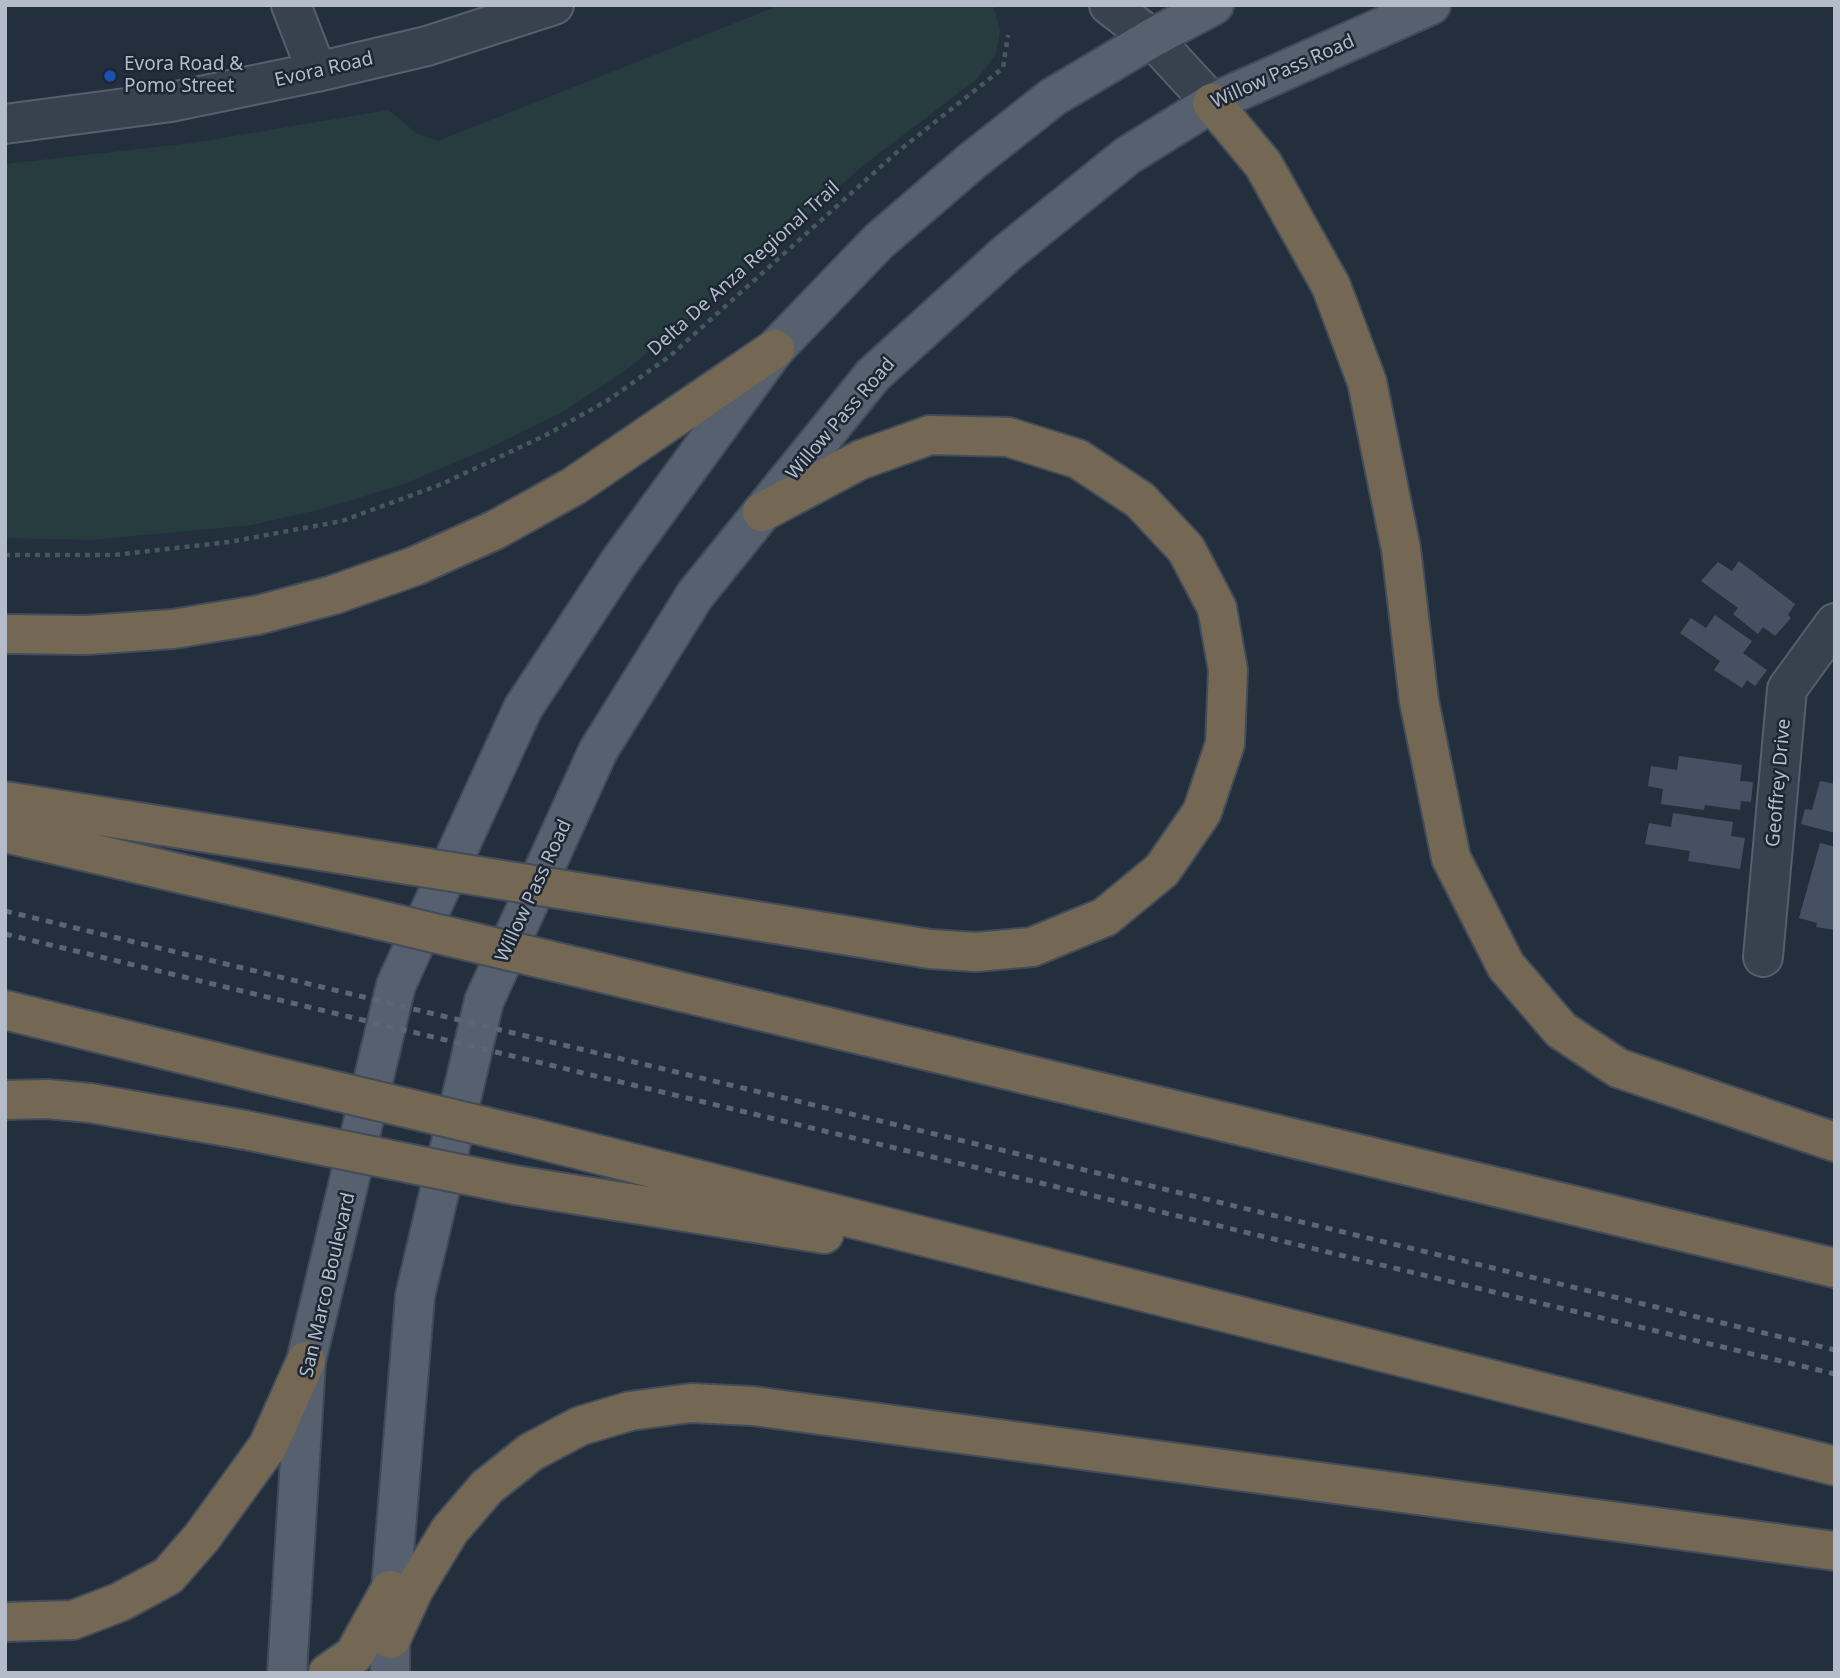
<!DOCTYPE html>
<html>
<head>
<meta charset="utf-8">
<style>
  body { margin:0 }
  #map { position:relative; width:1840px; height:1678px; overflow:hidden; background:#242f3e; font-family:"Noto Sans",sans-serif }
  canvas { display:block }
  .frame { position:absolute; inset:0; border:7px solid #b4bcc9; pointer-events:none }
</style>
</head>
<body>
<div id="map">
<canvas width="1840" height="1678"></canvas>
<div class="frame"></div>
</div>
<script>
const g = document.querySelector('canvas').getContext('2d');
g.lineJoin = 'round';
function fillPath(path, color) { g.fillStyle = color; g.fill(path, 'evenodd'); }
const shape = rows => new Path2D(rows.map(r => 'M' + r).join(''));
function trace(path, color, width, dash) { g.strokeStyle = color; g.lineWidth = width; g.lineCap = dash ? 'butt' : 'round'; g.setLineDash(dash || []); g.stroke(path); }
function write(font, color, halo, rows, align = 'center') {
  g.font = font + ' "Noto Sans",sans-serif'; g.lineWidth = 5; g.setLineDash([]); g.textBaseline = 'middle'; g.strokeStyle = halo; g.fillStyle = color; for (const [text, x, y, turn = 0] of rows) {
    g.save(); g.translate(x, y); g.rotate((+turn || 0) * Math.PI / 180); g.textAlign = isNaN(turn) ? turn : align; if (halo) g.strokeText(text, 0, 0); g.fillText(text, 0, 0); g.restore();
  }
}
const green = shape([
  [780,5,993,5,1000,31,996,54,977,79,861,167,752,267,625,371,564,411,489,448,404,484,322,509,252,525,90,540,5,538,5,164,192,143,389,110,416,133,438,141]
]);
const building = shape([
  [1739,561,1795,604,1788,615,1791,618,1775,636,1763,627,1758,634,1733,614,1738,608,1701,581,1718,562,1732,571],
  [1715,615,1752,641,1743,653,1767,670,1755,686,1747,680,1742,688,1714,670,1720,661,1680,633,1691,618,1706,628],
  [1679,756,1742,765,1740,781,1753,782,1751,802,1741,801,1740,810,1705,805,1704,810,1661,804,1663,789,1648,786,1651,766,1677,770],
  [1820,781,1835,784,1835,833,1801,824,1805,809,1812,810],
  [1673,813,1733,822,1731,836,1745,838,1740,869,1688,861,1690,851,1645,844,1649,823,1671,827],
  [1820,843,1835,847,1835,930,1816,927,1817,923,1799,918]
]);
const path = shape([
  [5,555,114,555,229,542,342,521,442,484,546,435,610,399,670,356,896,153,1003,68,1008,35]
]);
const minor = shape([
  [291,5,317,72],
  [1109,5,1152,38,1212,103],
  [5,124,171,102,317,72,427,46,554,5],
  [1763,957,1787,689,1835,623]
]);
const major = shape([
  [287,1673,306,1361,396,985,523,708,620,561,775,349,879,241,972,161,1053,97,1152,38,1214,5],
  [390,1673,391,1589,415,1296,484,1001,598,751,695,595,873,375,1007,253,1127,156,1212,103,1431,5]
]);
const highway = shape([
  [1212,103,1263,164,1331,286,1367,382,1401,549,1419,701,1451,858,1506,966,1561,1030,1618,1068,1835,1142],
  [5,634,87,635,173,629,258,615,333,595,415,566,495,530,574,486,775,349],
  [5,801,334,853],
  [5,833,312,904],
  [621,899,930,949,976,952,1032,947,1105,917,1162,870,1202,812,1225,744,1228,670,1217,608,1186,549,1140,500,1078,459,1008,437,930,435,860,460,762,512],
  [594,971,1835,1268],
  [5,1010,260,1073],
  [5,1100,47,1099,90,1103,245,1130],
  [533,1138,1835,1466],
  [515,1185,824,1234],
  [5,1622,73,1620,120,1602,168,1576,202,1537,268,1446,306,1361],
  [391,1639,414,1589,450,1530,487,1487,531,1452,580,1426,630,1411,691,1403,753,1406,1835,1551],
  [328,1673,354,1655,390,1590]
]);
const rail = shape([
  [5,911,1835,1350],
  [5,934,1835,1374]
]);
const highwayBridge = shape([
  [334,853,621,899],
  [312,904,594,971],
  [260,1073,533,1138],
  [245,1130,515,1185]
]);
const markers = [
  [110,76,7,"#1a4fb4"]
];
const poiNames = [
  ["Evora Road &",124,65],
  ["Pomo Street",124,87]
];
const streetNames = [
  ["Evora Road",324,70,-13],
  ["Willow Pass Road",1283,72,-24],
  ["Delta De Anza Regional Trail",744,269,-42],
  ["Willow Pass Road",841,419,-49],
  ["Geoffrey Drive",1779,783,-85],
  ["Willow Pass Road",534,891,-65],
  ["San Marco Boulevard",328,1285,-77]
];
fillPath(green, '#263c3f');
fillPath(building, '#455162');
trace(minor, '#565f6c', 42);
trace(major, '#414a57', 42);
trace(highway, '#434c59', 42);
trace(path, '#44595c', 4.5, [5, 5]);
trace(minor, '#38414e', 38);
trace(major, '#56606e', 38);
trace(highway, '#746855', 38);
trace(rail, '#5a6575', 5, [7, 7]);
trace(highwayBridge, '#434c59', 42, []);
trace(highwayBridge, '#746855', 38);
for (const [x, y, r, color] of markers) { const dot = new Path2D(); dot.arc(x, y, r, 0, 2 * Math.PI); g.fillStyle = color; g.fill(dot); trace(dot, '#1d2633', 2.5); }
write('19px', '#b4bcc9', '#1d2633', poiNames, 'left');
write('19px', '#b4bcc9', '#1d2633', streetNames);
</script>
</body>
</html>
